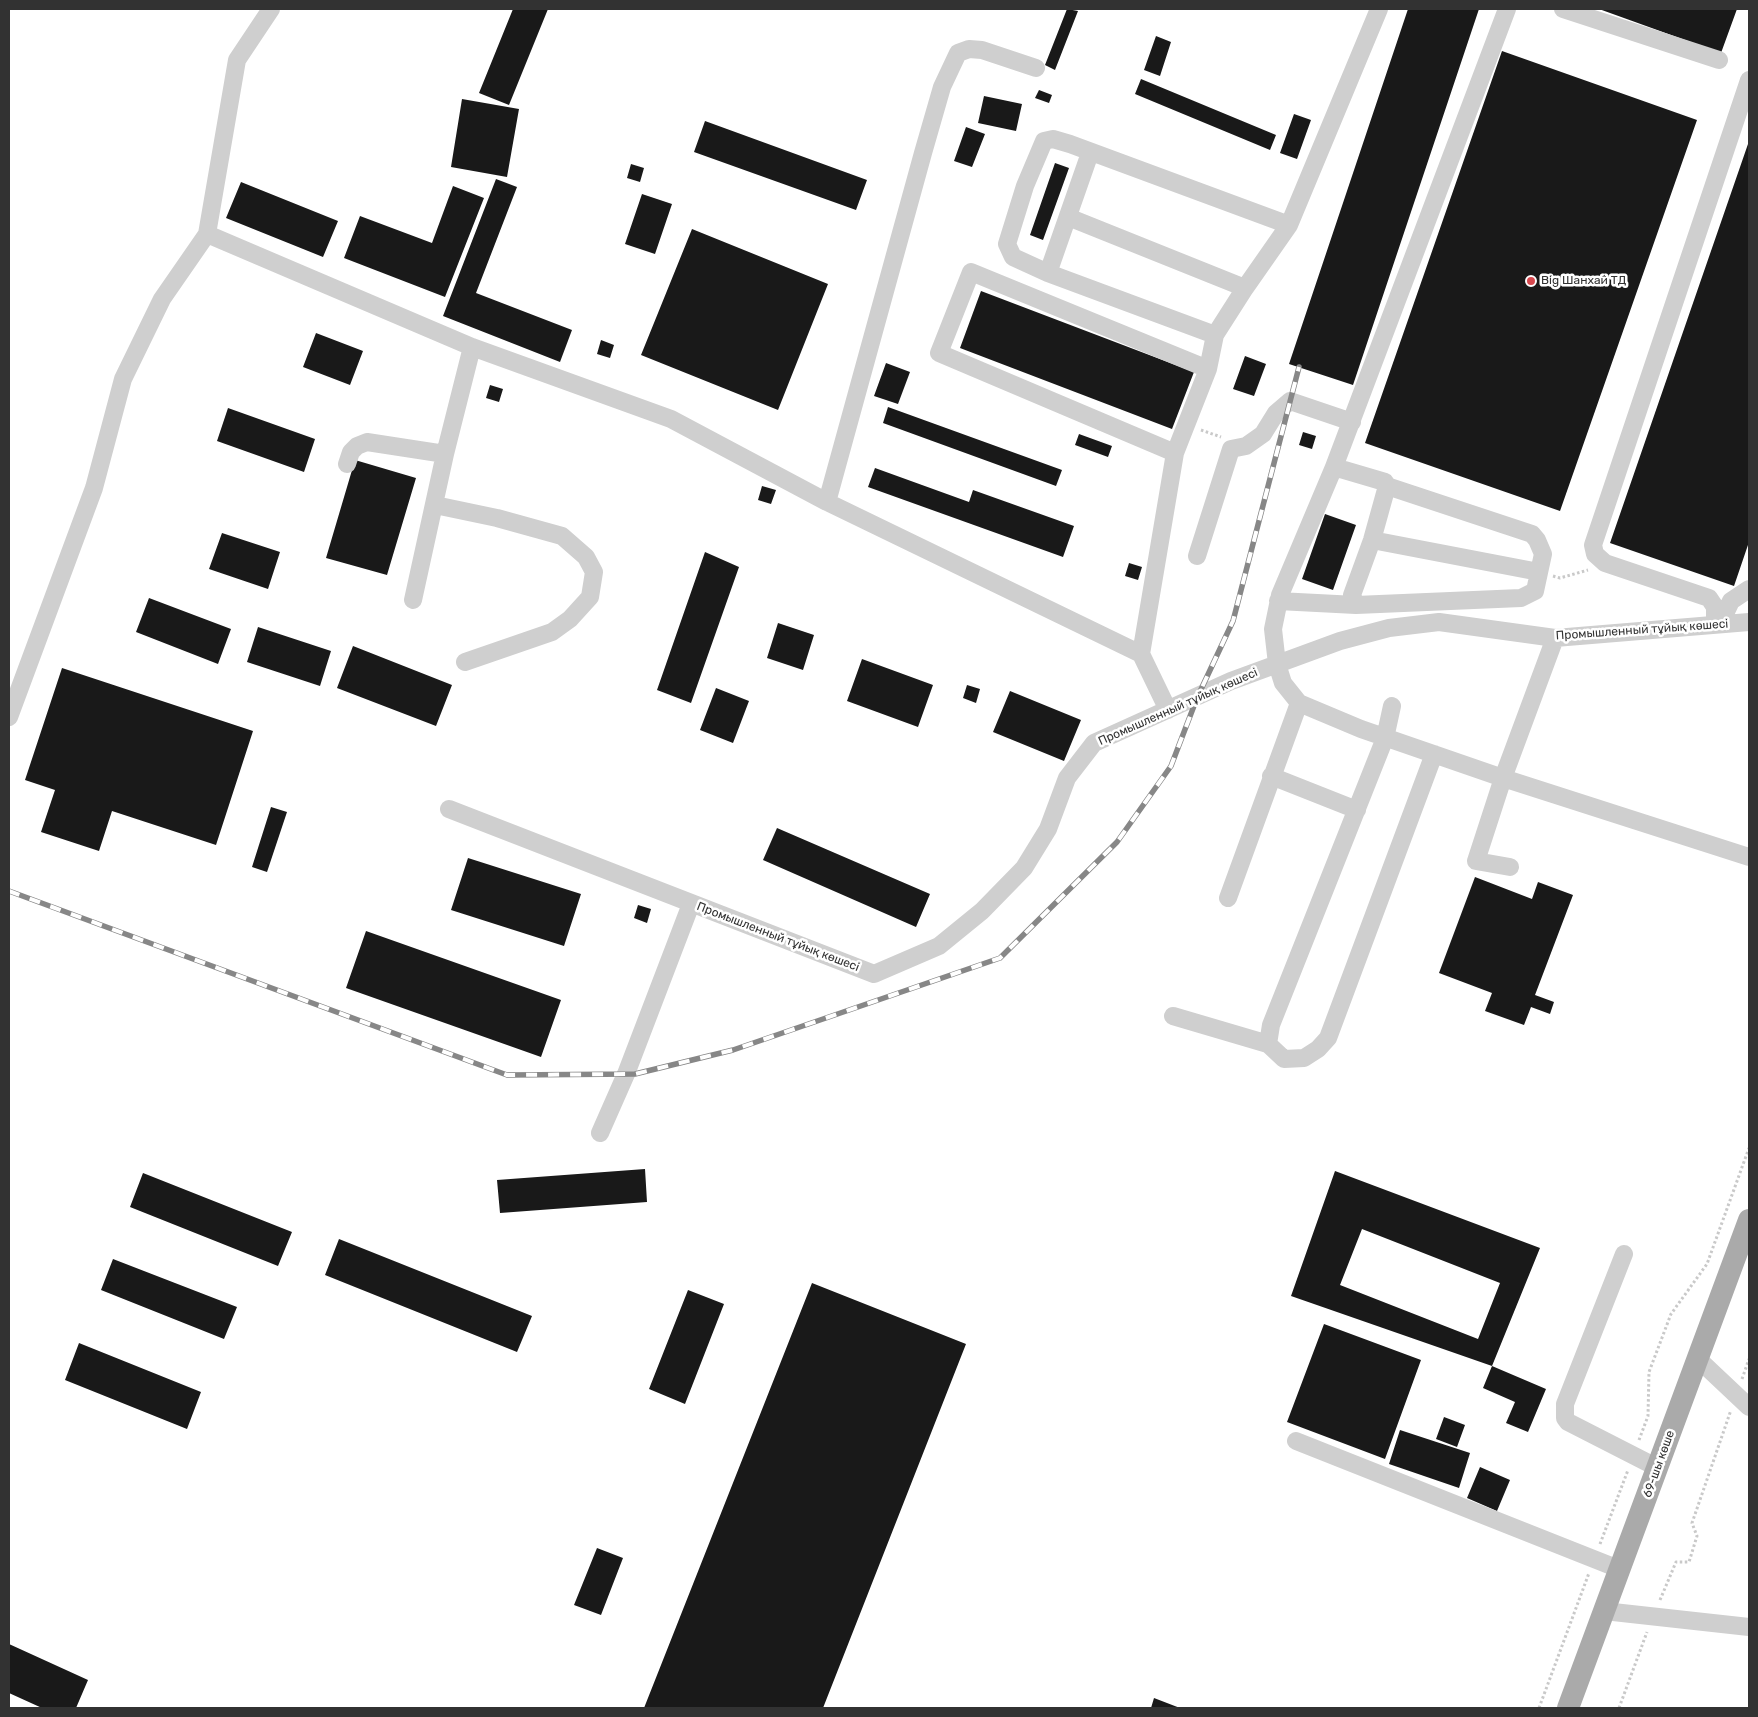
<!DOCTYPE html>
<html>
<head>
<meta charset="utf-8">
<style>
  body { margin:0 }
  #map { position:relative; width:1758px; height:1717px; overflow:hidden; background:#fff; font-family:Rubik,sans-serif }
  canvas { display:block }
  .frame { position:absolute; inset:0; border:10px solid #323232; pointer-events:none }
</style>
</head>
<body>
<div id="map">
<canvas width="1758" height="1717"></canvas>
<div class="frame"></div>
</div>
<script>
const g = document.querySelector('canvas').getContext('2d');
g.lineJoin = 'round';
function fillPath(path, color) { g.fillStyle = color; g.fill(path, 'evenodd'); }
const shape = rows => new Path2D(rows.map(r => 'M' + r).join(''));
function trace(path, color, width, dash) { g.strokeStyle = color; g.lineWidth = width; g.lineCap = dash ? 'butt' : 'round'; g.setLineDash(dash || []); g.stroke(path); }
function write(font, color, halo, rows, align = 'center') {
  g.font = font + ' Rubik,sans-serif'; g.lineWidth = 5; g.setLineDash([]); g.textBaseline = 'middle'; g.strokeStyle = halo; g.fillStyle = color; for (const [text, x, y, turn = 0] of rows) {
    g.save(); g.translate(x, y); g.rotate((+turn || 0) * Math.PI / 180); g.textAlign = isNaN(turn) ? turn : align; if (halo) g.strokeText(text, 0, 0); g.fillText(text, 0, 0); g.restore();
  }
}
const building = shape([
  [513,9,548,9,509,105,479,93],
  [1067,9,1078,11,1055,70,1045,65],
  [1408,9,1479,9,1353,385,1289,364],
  [1599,9,1737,9,1721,53],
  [1156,36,1171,42,1160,76,1144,70],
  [1502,51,1697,120,1560,511,1365,443],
  [1141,79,1276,135,1270,150,1135,94],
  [1039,90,1052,95,1049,103,1035,98],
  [984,96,1022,104,1016,131,978,123],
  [462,99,519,109,507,177,451,167],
  [1294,114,1311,120,1297,159,1280,153],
  [705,121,867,180,856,210,694,152],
  [966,127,985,134,972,167,954,161],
  [1748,144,1749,542,1734,586,1610,543],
  [1055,163,1069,168,1043,240,1030,235],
  [631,164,644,168,640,182,627,178],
  [496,179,517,187,476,293,572,330,560,362,443,316],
  [241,182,338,221,323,257,226,218],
  [453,186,484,198,445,297,344,258,360,216,432,243],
  [642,194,672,204,655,254,625,244],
  [692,229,828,284,778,410,641,355],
  [981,291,1194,372,1172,429,960,348],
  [316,333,363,351,350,385,303,367],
  [601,340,614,345,610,358,597,354],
  [1245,356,1266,364,1254,396,1233,389],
  [886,363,910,372,898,404,874,396],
  [490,385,503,389,499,402,486,398],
  [888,407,1062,470,1056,486,883,423],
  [228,408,315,439,304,472,217,441],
  [1303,432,1316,436,1312,449,1299,445],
  [1079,434,1112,446,1108,457,1075,445],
  [355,460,416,478,387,575,326,558],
  [875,468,969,502,973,490,1074,526,1063,557,868,487],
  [762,486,776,490,771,504,758,500],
  [1325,514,1356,525,1333,590,1302,579],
  [222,533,280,552,268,589,209,569],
  [705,552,739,567,691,703,657,690],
  [1129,563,1142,567,1138,580,1125,576],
  [149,598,231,629,218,664,136,632],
  [778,623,814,635,803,670,767,658],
  [258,627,331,651,320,686,247,662],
  [353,646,452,685,436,726,337,688],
  [862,659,933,685,918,727,847,701],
  [62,668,253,731,216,845,112,811,99,851,41,832,55,790,25,780],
  [967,685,980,689,976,703,963,698],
  [716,688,749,701,733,743,700,730],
  [1010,691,1081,720,1064,761,993,732],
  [271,807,287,812,267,872,252,867],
  [777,828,930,894,916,927,763,860],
  [468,858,581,894,564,946,451,910],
  [1475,877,1532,899,1538,882,1573,895,1535,995,1554,1002,1550,1014,1531,1007,1524,1025,1485,1011,1492,993,1439,973],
  [638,905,651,909,647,923,634,918],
  [366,931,561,1000,541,1057,346,988],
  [645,1169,647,1202,500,1213,497,1180],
  [1335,1171,1540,1248,1492,1366,1291,1296],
  [1362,1229,1500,1283,1478,1339,1340,1285],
  [143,1173,292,1232,278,1266,130,1207],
  [339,1239,532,1316,517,1352,325,1275],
  [113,1259,237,1307,224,1339,101,1290],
  [812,1283,966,1344,823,1708,644,1708],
  [688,1290,724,1304,685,1404,649,1389],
  [1324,1324,1421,1360,1385,1459,1287,1422],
  [79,1343,201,1392,187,1429,65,1380],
  [1492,1366,1546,1389,1528,1432,1506,1423,1515,1402,1483,1388],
  [1444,1417,1465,1425,1457,1447,1436,1439],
  [1400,1430,1470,1453,1459,1488,1389,1464],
  [1480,1467,1510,1480,1497,1511,1467,1498],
  [597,1548,623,1558,601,1615,574,1605],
  [9,1644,88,1680,76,1708,42,1708,9,1693],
  [1154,1698,1180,1708,1151,1708]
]);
const path = shape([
  [1201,430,1221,437],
  [1553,576,1560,578,1588,570],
  [1742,1379,1749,1359],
  [1639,1440,1648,1416,1649,1372,1671,1314,1707,1264,1749,1148],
  [1600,1544,1628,1470],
  [1660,1600,1676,1562,1689,1562,1697,1536,1692,1523,1731,1410],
  [1539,1708,1589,1573],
  [1619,1708,1647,1632]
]);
const minor = shape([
  [1563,9,1719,60],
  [1068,217,1245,288],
  [207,234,472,347,671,419,827,502,1141,654,1168,710],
  [1048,273,1090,153],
  [1215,335,1048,273,1013,257,1007,244,1025,186,1044,141,1053,139,1070,144,1289,225],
  [1208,369,1215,335,1245,288,1289,225,1379,9],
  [347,464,351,452,357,446,367,442,445,454],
  [1334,467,1280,595,1273,629,1277,664,1283,683,1299,703,1361,729,1503,778,1749,857],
  [827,502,923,153,942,87,958,53,969,49,982,50,1036,68],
  [435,505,497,518,562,536,586,557,594,572,590,597,570,619,552,632,465,662],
  [1372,540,1539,572],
  [1197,556,1231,449,1246,446,1263,434,1276,413,1290,401,1352,422],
  [413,600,445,454,472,347],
  [1278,601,1356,605,1352,595,1372,540,1387,486,1385,482,1334,467,1507,9],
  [1356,605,1521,598,1535,591,1543,554,1537,540,1532,534,1387,486],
  [1715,624,1715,607,1709,598,1605,563,1595,554,1593,545,1749,80],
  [1720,624,1731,601,1749,589],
  [1141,654,1175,453,1208,369,971,272,939,353,1175,453],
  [1392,706,1385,738,1271,1025,1268,1044,1284,1059,1304,1058,1318,1049,1328,1038,1434,754],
  [9,717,94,488,123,379,162,299,207,234,237,60,271,9],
  [1271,776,1357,810],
  [449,809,874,974,939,946,982,911,1024,868,1048,829,1067,778,1094,743,1231,681,1340,641,1389,628,1439,622,1555,638,1749,622],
  [1510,867,1476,861,1503,778,1555,638],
  [1228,898,1299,703],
  [1173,1016,1268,1044],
  [600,1133,626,1074,691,904],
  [1624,1254,1565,1404,1565,1418,1568,1422,1658,1468],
  [1697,1358,1749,1407],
  [1296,1441,1619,1569],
  [1604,1611,1749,1627]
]);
const major = shape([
  [1568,1708,1749,1220]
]);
const rail = shape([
  [9,891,507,1075,635,1074,733,1050,1000,958,1117,842,1171,766,1197,698,1233,621,1299,367]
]);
const markers = [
  [1531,281,5,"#d6474d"]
];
const poiNames = [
  ["Big Шанхай ТД",1541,281]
];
const streetNames = [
  ["Промышленный тұйық көшесі",1642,630,-4],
  ["Промышленный тұйық көшесі",1178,707,-24],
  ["Промышленный тұйық көшесі",778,937,21],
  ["69-шы көше",1659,1464,-70]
];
fillPath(building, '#191919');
trace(path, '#c9c9c9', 3, [2.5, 2.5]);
trace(minor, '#cfcfcf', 18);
trace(major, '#aaa', 22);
trace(rail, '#878787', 5.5);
trace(rail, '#fff', 4, [11]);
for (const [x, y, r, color] of markers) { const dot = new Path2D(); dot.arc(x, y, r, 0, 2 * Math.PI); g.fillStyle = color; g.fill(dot); trace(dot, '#fff', 2); }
write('12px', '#323232', '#fff', poiNames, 'left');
write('12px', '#323232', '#fff', streetNames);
</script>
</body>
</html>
